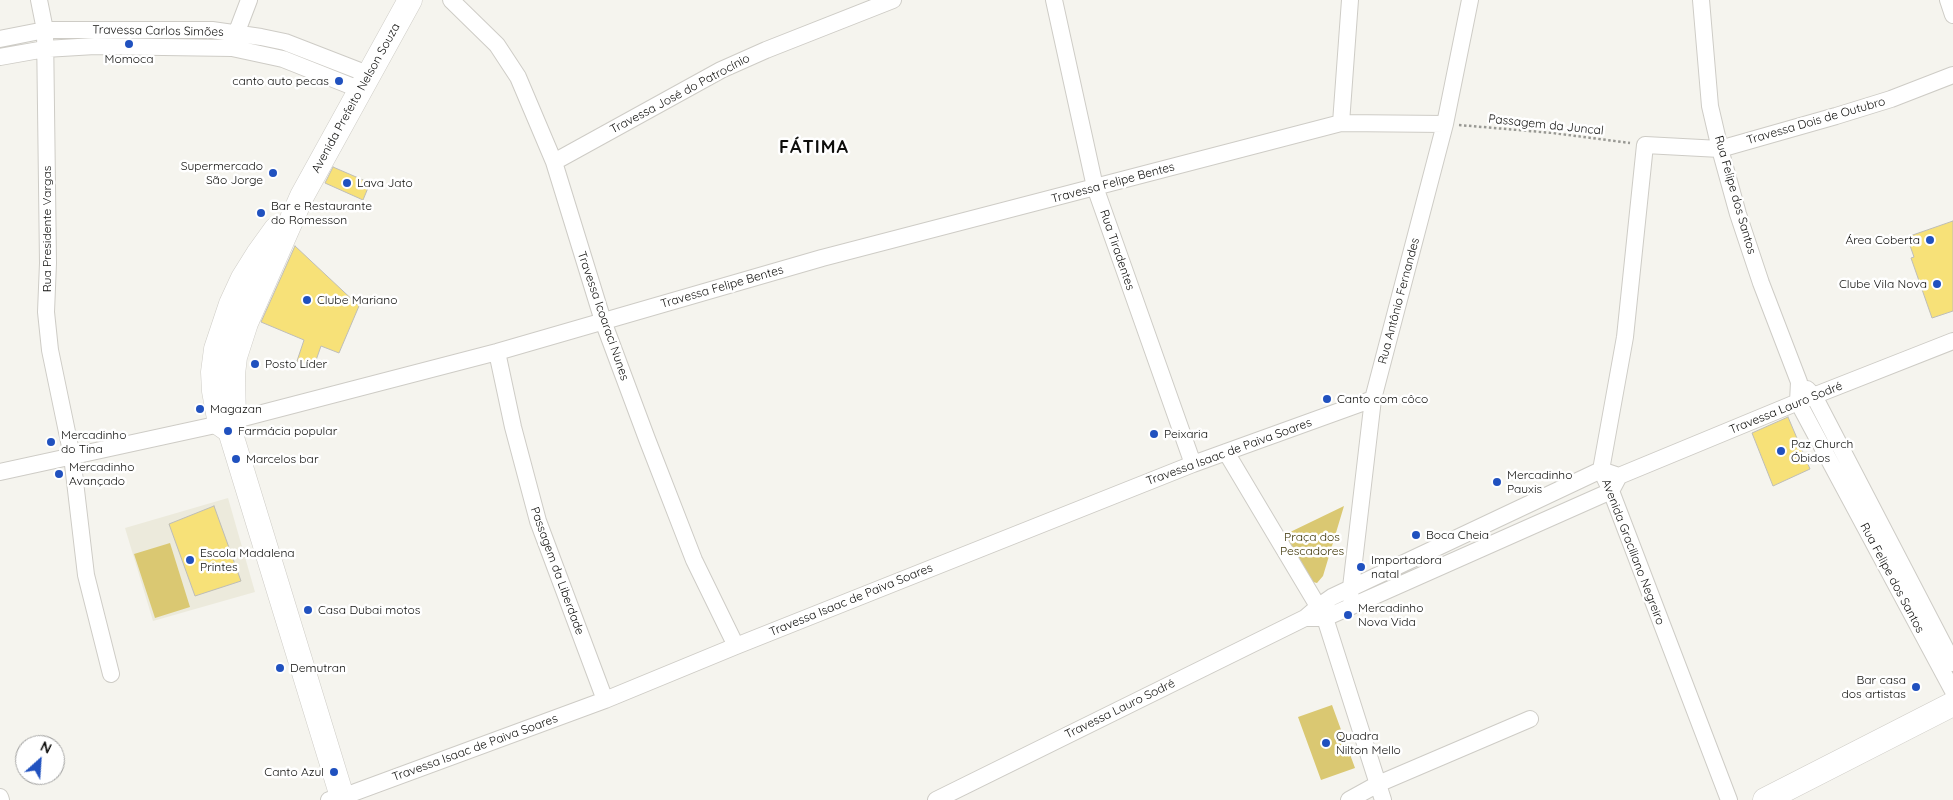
<!DOCTYPE html>
<html>
<head>
<meta charset="utf-8">
<style>
  body { margin:0 }
  #map { position:relative; width:1953px; height:800px; overflow:hidden; background:#f5f4ee; font-family:Quicksand,sans-serif }
  canvas { display:block }
  .north { position:absolute; left:15px; top:735px; width:50px; height:50px; box-sizing:border-box; background:#fff; border:1px solid #9f9f9e; border-radius:50%; rotate:26deg; font-size:14px; font-weight:700; line-height:20px; text-align:center; color:#0e0e0c }
  .north::after { content:''; display:block; margin:auto; width:18px; height:22px; background:#2051bf; clip-path:polygon(50% 0,100% 100%,50% 72%,0 100%) }
</style>
</head>
<body>
<div id="map">
<canvas width="1953" height="800"></canvas>
<div class="north">N</div>
</div>
<script>
const g = document.querySelector('canvas').getContext('2d');
g.lineJoin = 'round';
function fillPath(path, color) { g.fillStyle = color; g.fill(path, 'evenodd'); }
const shape = rows => new Path2D(rows.map(r => 'M' + r).join(''));
function trace(path, color, width, dash) { g.strokeStyle = color; g.lineWidth = width; g.lineCap = dash ? 'butt' : 'round'; g.setLineDash(dash || []); g.stroke(path); }
function write(font, color, halo, rows, align = 'center') {
  g.font = font + ' Quicksand,sans-serif'; g.lineWidth = 5; g.setLineDash([]); g.textBaseline = 'middle'; g.strokeStyle = halo; g.fillStyle = color; for (const [text, x, y, turn = 0] of rows) {
    g.save(); g.translate(x, y); g.rotate((+turn || 0) * Math.PI / 180); g.textAlign = isNaN(turn) ? turn : align; if (halo) g.strokeText(text, 0, 0); g.fillText(text, 0, 0); g.restore();
  }
}
const built = shape([
  [228,498,255,592,153,621,125,528]
]);
const green = shape([
  [1344,506,1323,576,1317,583,1313,582,1309,579,1284,535],
  [170,543,190,607,155,618,134,554],
  [1332,705,1355,768,1321,780,1298,717]
]);
const building = shape([
  [333,167,370,183,363,200,325,183,333,167],
  [1953,221,1953,311,1932,318,1911,258,1914,257,1907,237,1953,221],
  [295,246,359,306,339,353,321,346,314,366,297,361,304,340,261,322,295,246],
  [1788,417,1810,469,1773,486,1752,433,1788,417],
  [214,506,241,581,195,596,169,524,214,506]
]);
const path = shape([
  [1459,125,1553,133,1630,143]
]);
const street = shape([
  [39,0,45,30,48,263,46,312,50,350,72,456,86,575,111,674],
  [451,0,497,45,518,77,554,162,603,321,647,439,694,560,736,646],
  [1054,0,1095,187,1193,464],
  [1701,0,1710,106,1720,149,1738,214,1761,283,1799,382,1798,402,1953,691],
  [1948,0,1953,15],
  [0,39,45,30,212,30,261,37,285,42,370,75],
  [233,42,249,0],
  [0,57,45,49,95,46,232,48,283,59,361,90],
  [1341,123,1350,0],
  [554,162,721,70,766,50,893,0],
  [497,352,513,427,538,521,605,700],
  [1807,389,1814,396,1953,663],
  [1226,452,1325,618,1383,800],
  [0,472,220,424,497,352,822,258,1341,123,1445,124],
  [1350,596,1373,399,1445,124,1470,0],
  [1305,618,1325,618,1611,491,1619,476,1798,402,1953,341],
  [0,797,1,800],
  [329,800,342,797,605,700,736,646,1193,464,1373,399],
  [936,800,1305,618,1319,606,1332,597,1601,470,1619,476],
  [1349,800,1378,784,1530,719],
  [1729,800,1611,491,1601,470,1625,337,1645,145,1720,149,1836,116,1891,99,1953,75]
]);
const secondary = shape([
  [230,431,220,424,214,391,213,372,216,349,231,304,243,278,258,254,276,229],
  [343,800,230,431,234,420,233,374,235,357,246,323,302,196,410,0],
  [1765,800,1953,704]
]);
const markers = [
  [129,44,5,"#2051bf"],
  [339,81,5,"#2051bf"],
  [273,173,5,"#2051bf"],
  [347,183,5,"#2051bf"],
  [261,213,5,"#2051bf"],
  [1930,240,5,"#2051bf"],
  [1937,284,5,"#2051bf"],
  [307,300,5,"#2051bf"],
  [255,364,5,"#2051bf"],
  [1327,399,5,"#2051bf"],
  [200,409,5,"#2051bf"],
  [228,431,5,"#2051bf"],
  [1154,434,5,"#2051bf"],
  [51,442,5,"#2051bf"],
  [1781,451,5,"#2051bf"],
  [236,459,5,"#2051bf"],
  [59,474,5,"#2051bf"],
  [1497,482,5,"#2051bf"],
  [1416,535,5,"#2051bf"],
  [190,560,5,"#2051bf"],
  [1361,567,5,"#2051bf"],
  [308,610,5,"#2051bf"],
  [1348,615,5,"#2051bf"],
  [280,668,5,"#2051bf"],
  [1916,687,5,"#2051bf"],
  [1326,743,5,"#2051bf"],
  [334,772,5,"#2051bf"]
];
const streetNames = [
  ["Travessa Carlos Simões",158,31,1],
  ["Travessa José do Patrocínio",680,94,-28],
  ["Avenida Prefeito Nelson Souza",356,98,-61],
  ["Travessa Dois de Outubro",1816,121,-16],
  ["Passagem da Juncal",1546,125,6],
  ["Travessa Felipe Bentes",1113,183,-15],
  ["Rua Felipe dos Santos",1735,195,74],
  ["Rua Presidente Vargas",47,229,-90],
  ["Rua Tiradentes",1117,250,71],
  ["Travessa Felipe Bentes",722,287,-16],
  ["Rua Antônio Fernandes",1399,301,-75],
  ["Travessa Icoaraci Nunes",603,316,71],
  ["Travessa Lauro Sodré",1786,408,-22],
  ["Travessa Isaac de Paiva Soares",1229,452,-20],
  ["Avenida Graciliano Negreiro",1633,552,69],
  ["Passagem da Liberdade",557,571,70],
  ["Rua Felipe dos Santos",1892,578,62],
  ["Travessa Isaac de Paiva Soares",851,600,-22],
  ["Travessa Lauro Sodré",1120,709,-26],
  ["Travessa Isaac de Paiva Soares",475,748,-20]
];
const poiNames = [
  ["Momoca",129,59,"center"],
  ["canto auto pecas",329,81,"right"],
  ["Supermercado",263,166,"right"],
  ["São Jorge",263,180,"right"],
  ["Lava Jato",357,183],
  ["Bar e Restaurante",271,206],
  ["do Romesson",271,220],
  ["Área Coberta",1920,240,"right"],
  ["Clube Vila Nova",1927,284,"right"],
  ["Clube Mariano",317,300],
  ["Posto Líder",265,364],
  ["Canto com côco",1337,399],
  ["Magazan",210,409],
  ["Farmácia popular",238,431],
  ["Peixaria",1164,434],
  ["Mercadinho",61,435],
  ["do Tina",61,449],
  ["Paz Church",1791,444],
  ["Óbidos",1791,458],
  ["Marcelos bar",246,459],
  ["Mercadinho",69,467],
  ["Avançado",69,481],
  ["Mercadinho",1507,475],
  ["Pauxis",1507,489],
  ["Boca Cheia",1426,535],
  ["Escola Madalena",200,553],
  ["Printes",200,567],
  ["Importadora",1371,560],
  ["natal",1371,574],
  ["Mercadinho",1358,608],
  ["Nova Vida",1358,622],
  ["Casa Dubai motos",318,610],
  ["Demutran",290,668],
  ["Bar casa",1906,680,"right"],
  ["dos artistas",1906,694,"right"],
  ["Quadra",1336,736],
  ["Nilton Mello",1336,750],
  ["Canto Azul",324,772,"right"]
];
const parkNames = [
  ["Praça dos",1312,537],
  ["Pescadores",1312,551]
];
const districtNames = [
  ["FÁTIMA",814,148]
];
fillPath(built, '#eceadc');
fillPath(green, '#dac872');
fillPath(building, '#f7e178');
trace(building, '#bebdb7', 1);
trace(street, '#ceccc6', 18);
trace(secondary, '#ceccc6', 25);
trace(path, '#999994', 2.5, [2.5, 2.5]);
trace(street, '#fff', 16);
trace(secondary, '#fff', 24);
for (const [x, y, r, color] of markers) { const dot = new Path2D(); dot.arc(x, y, r, 0, 2 * Math.PI); g.fillStyle = color; g.fill(dot); trace(dot, '#fff', 2); }
write('12px', '#0e0e0c', '#fff', streetNames);
write('12px', '#0e0e0c', '#fff', poiNames, 'left');
write('12px', '#3b3203', '#fff', parkNames);
g.letterSpacing = '1px';
write('bold 18px', '#0e0e0c', '#fff', districtNames);
g.letterSpacing = '0px';
</script>
</body>
</html>
